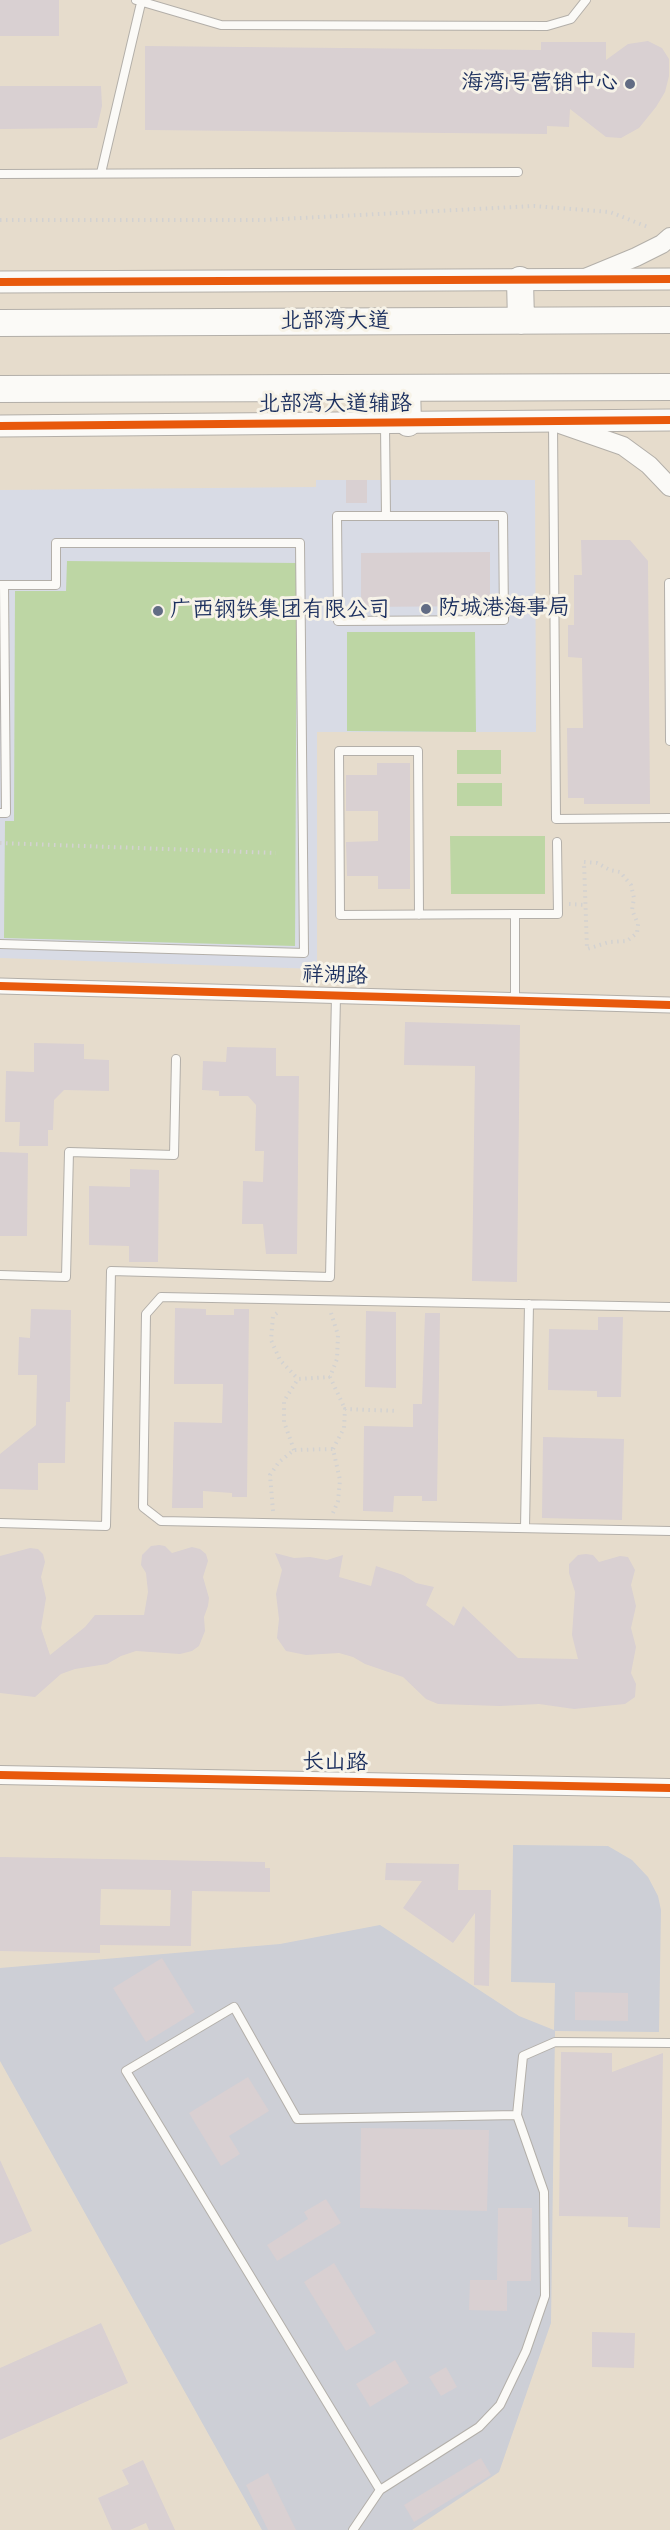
<!DOCTYPE html>
<html>
<head>
<meta charset="utf-8">
<style>
  body { margin:0 }
  canvas { display:block; background:#e6dccc }
</style>
</head>
<body>
<canvas width="670" height="2530"></canvas>
<script>
const g = document.querySelector('canvas').getContext('2d');
g.lineJoin = 'round';
function fillPath(path, color) { g.fillStyle = color; g.fill(path, 'evenodd'); }
const shape = rows => new Path2D(rows.map(r => 'M' + r).join(''));
function trace(path, color, width, dash) { g.strokeStyle = color; g.lineWidth = width; g.lineCap = dash ? 'butt' : 'round'; g.setLineDash(dash || []); g.stroke(path); }
function write(font, color, halo, rows, align = 'center') {
  g.font = font + ' "Architects Daughter","LXGW WenKai TC",sans-serif'; g.lineWidth = 6; g.setLineDash([]); g.textBaseline = 'middle'; g.strokeStyle = halo; g.fillStyle = color; for (const [text, x, y, turn = 0] of rows) {
    g.save(); g.translate(x, y); g.rotate((+turn || 0) * Math.PI / 180); g.textAlign = isNaN(turn) ? turn : align; if (halo) g.strokeText(text, 0, 0); g.fillText(text, 0, 0); g.restore();
  }
}
const built = shape([
  [316,480,535,480,536,732,317,732,317,969,0,958,0,490,316,487]
]);
const industrial = shape([
  [513,1845,608,1846,632,1860,648,1877,658,1896,661,1910,659,2032,555,2031,551,2323,499,2472,412,2530,262,2530,0,2061,0,1968,280,1944,380,1925,519,2016,554,2030,555,1983,511,1982]
]);
const green = shape([
  [67,561,297,563,295,946,4,938,5,821,14,821,15,591,66,591],
  [347,632,475,632,476,732,347,731],
  [457,750,501,750,501,774,457,774],
  [457,783,502,783,502,806,457,806],
  [450,836,545,836,545,894,451,894]
]);
const building = shape([
  [0,0,59,0,59,36,0,36],
  [648,41,662,48,669,59,669,76,665,92,656,107,639,128,621,138,606,137,570,109,569,127,547,126,547,134,145,130,145,46,541,50,541,42,606,42,606,60,628,44],
  [0,86,101,86,102,106,97,128,0,129],
  [346,480,367,480,367,503,346,503],
  [581,540,630,540,648,561,650,804,584,804,584,798,568,798,567,728,583,728,582,658,568,657,568,625,574,625,574,575,582,575],
  [490,552,490,606,361,607,361,553],
  [377,763,410,763,410,889,378,889,378,876,347,876,346,842,378,841,378,811,346,811,346,775,377,775],
  [405,1022,520,1025,517,1282,472,1281,475,1066,404,1065],
  [34,1043,84,1044,84,1059,109,1060,109,1091,64,1090,54,1100,53,1130,48,1130,48,1146,19,1146,20,1122,5,1122,6,1071,34,1072],
  [227,1047,276,1048,276,1076,299,1076,297,1254,266,1254,263,1224,242,1224,243,1181,263,1182,264,1151,255,1151,256,1105,248,1096,219,1096,219,1091,202,1090,203,1061,226,1062],
  [0,1152,28,1153,27,1236,0,1236],
  [130,1169,159,1170,158,1262,129,1262,129,1246,89,1245,89,1186,130,1187],
  [175,1308,206,1309,206,1315,234,1315,234,1309,249,1309,247,1497,232,1497,232,1493,203,1491,203,1508,172,1508,174,1422,222,1423,223,1384,174,1384],
  [31,1309,71,1310,70,1402,66,1402,65,1463,38,1463,38,1490,0,1489,0,1454,36,1425,37,1375,18,1375,19,1337,30,1338],
  [366,1311,396,1312,396,1388,365,1387],
  [425,1313,440,1313,437,1501,422,1501,422,1496,394,1496,393,1512,363,1511,364,1426,413,1427,413,1404,422,1404],
  [598,1317,623,1317,621,1397,597,1397,597,1391,548,1390,549,1329,598,1330],
  [543,1437,624,1439,622,1520,542,1518],
  [159,1545,165,1546,172,1553,192,1547,200,1549,206,1554,208,1561,203,1577,209,1598,208,1606,204,1617,205,1631,199,1646,192,1651,180,1654,136,1651,121,1656,107,1664,75,1669,61,1674,35,1697,0,1693,0,1556,30,1548,38,1549,43,1554,45,1562,41,1577,46,1598,41,1628,50,1655,85,1627,95,1615,144,1615,148,1592,146,1573,141,1565,142,1555,151,1546],
  [275,1553,294,1558,310,1557,327,1560,343,1555,339,1577,371,1586,376,1566,403,1575,416,1583,434,1587,426,1605,454,1626,463,1606,518,1658,578,1659,572,1635,575,1592,569,1573,569,1564,578,1555,586,1554,593,1555,599,1562,620,1556,628,1557,635,1570,631,1585,636,1606,631,1628,636,1647,631,1673,636,1684,635,1697,625,1704,574,1709,539,1704,500,1706,438,1704,426,1699,403,1677,365,1664,353,1657,339,1653,306,1655,286,1651,277,1638,279,1619,276,1594,282,1570],
  [0,1857,265,1862,265,1868,270,1868,270,1892,192,1891,191,1946,100,1945,100,1953,0,1951],
  [101,1889,171,1890,170,1926,100,1925],
  [386,1863,459,1864,458,1890,491,1890,489,1986,474,1985,475,1913,453,1943,403,1908,422,1881,385,1880],
  [162,1958,195,2012,146,2042,113,1988],
  [575,1992,628,1993,628,2021,575,2020],
  [561,2052,612,2053,612,2072,663,2053,660,2228,628,2227,628,2217,559,2216],
  [248,2077,269,2111,229,2136,240,2154,221,2166,189,2113],
  [361,2128,489,2130,487,2211,360,2208],
  [0,2160,32,2231,0,2245],
  [326,2199,341,2223,277,2261,267,2245,308,2219,304,2212],
  [498,2208,532,2208,531,2281,507,2281,507,2311,469,2310,470,2280,497,2280],
  [334,2263,376,2333,346,2351,304,2282],
  [101,2323,128,2383,0,2440,0,2368],
  [592,2332,635,2333,634,2368,592,2367],
  [395,2360,409,2383,370,2407,356,2384],
  [446,2367,457,2387,441,2396,429,2377],
  [481,2458,491,2475,414,2522,404,2505],
  [143,2460,175,2530,149,2530,146,2523,130,2530,112,2530,98,2498,129,2484,122,2470],
  [268,2473,296,2530,268,2530,246,2485]
]);
const path = shape([
  [0,220,262,220,534,206,610,212,648,227],
  [0,843,276,853],
  [584,862,597,863,610,870,620,872,631,885,634,898,632,910,638,924,637,933,627,941,609,942,587,949,584,862],
  [569,904,586,905],
  [277,1313,273,1316,271,1340,280,1360,298,1379],
  [331,1313,338,1335,337,1359,330,1377,345,1409],
  [294,1450,284,1422,284,1401,298,1379,330,1377],
  [273,1511,270,1475,279,1462,294,1450,333,1449],
  [333,1513,338,1501,340,1480,333,1449,344,1428,345,1409,398,1411]
]);
const service = shape([
  [136,0,221,25,547,26,571,19,586,0],
  [101,173,141,3],
  [0,174,518,172],
  [553,423,556,819,670,818],
  [385,425,386,516],
  [337,516,503,516,504,620,338,621,337,516],
  [669,583,670,741],
  [0,585,56,585,56,543,300,543,304,953,0,944],
  [0,813,6,813,4,585],
  [419,915,418,751,339,751,340,915,515,914],
  [515,1000,515,914,558,914,557,842],
  [0,1275,66,1277,69,1152,174,1155,176,1059],
  [670,1307,161,1297,146,1314,143,1507,161,1521,670,1531],
  [0,1523,106,1526,111,1271,330,1277,336,996],
  [525,1528,529,1304],
  [380,2490,126,2071,234,2007,297,2119,517,2115],
  [353,2530,380,2490,479,2427,500,2405,526,2351,545,2296,544,2192,517,2115,523,2056,555,2042,670,2043]
]);
const minor = shape([
  [0,986,670,1005]
]);
const tertiary = shape([
  [585,278,636,257,662,244,670,237],
  [557,423,623,446,649,465,670,487],
  [0,1775,670,1788]
]);
const secondary = shape([
  [0,282,670,279],
  [0,426,670,420]
]);
const trunk = shape([
  [520,280,521,321],
  [0,323,670,320],
  [407,388,408,423],
  [0,389,670,387]
]);
const cycleway = shape([
  [0,282,670,279],
  [0,426,670,420],
  [0,986,670,1005],
  [0,1775,670,1788]
]);
const markers = [
  [630,84,6,"#626c84"],
  [426,609,6,"#626c84"],
  [158,611,6,"#626c84"]
];
const poiNames = [
  ["海湾1号营销中心",618,84,"right"],
  ["防城港海事局",438,609],
  ["广西钢铁集团有限公司",170,611]
];
const streetNames = [
  ["北部湾大道",335,322],
  ["北部湾大道辅路",335,405],
  ["祥湖路",335,977,2],
  ["长山路",335,1764,1]
];
fillPath(built, '#d8dbe5');
fillPath(industrial, '#cdcfd6');
fillPath(green, '#bdd6a4');
fillPath(building, '#d9d0d2');
trace(service, '#b3afa9', 10);
trace(minor, '#b3afa9', 17);
trace(tertiary, '#b3afa9', 20);
trace(secondary, '#b3afa9', 23);
trace(trunk, '#b3afa9', 28);
trace(path, '#d3d2d1', 4, [1.5, 4.5]);
trace(service, '#fbfaf7', 8);
trace(minor, '#fbfaf7', 15);
trace(tertiary, '#fbfaf7', 18);
trace(secondary, '#fbfaf7', 21);
trace(trunk, '#fbfaf7', 26);
trace(cycleway, '#e8590c', 8);
for (const [x, y, r, color] of markers) { const dot = new Path2D(); dot.arc(x, y, r, 0, 2 * Math.PI); g.fillStyle = color; g.fill(dot); trace(dot, '#f7f3e8', 2); }
write('22px', '#1b2f5e', '#f7f3e8', poiNames, 'left');
write('22px', '#1b2f5e', '#f7f3e8', streetNames);
</script>
</body>
</html>
